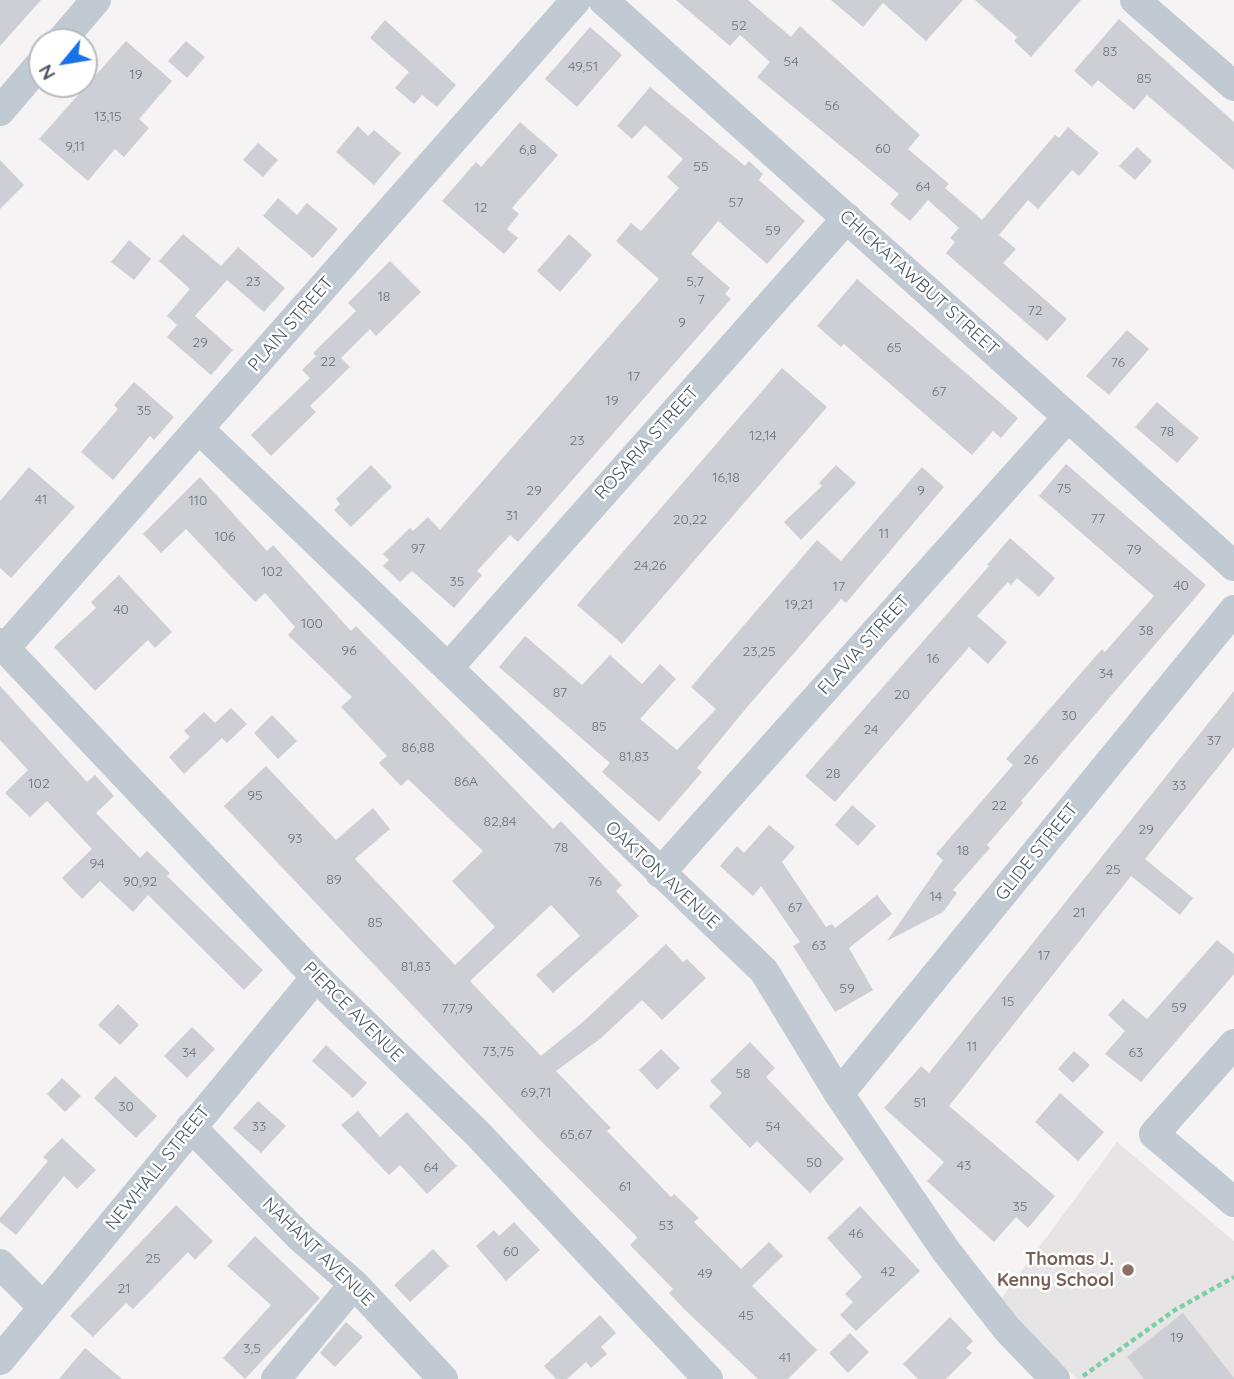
<!DOCTYPE html>
<html>
<head>
<meta charset="utf-8">
<style>
  body { margin:0 }
  #map { position:relative; width:1234px; height:1379px; overflow:hidden; background:#f5f3f3; font-family:Quicksand,sans-serif }
  canvas { display:block }
  .north { position:absolute; left:28px; top:28px; width:70px; height:70px; box-sizing:border-box; background:#fff; border:2px solid #b7bbc0; border-radius:50%; rotate:240deg; font-size:19px; font-weight:700; line-height:28px; text-align:center; color:#4a5661 }
  .north::after { content:''; display:block; margin:auto; width:24px; height:32px; background:#1a73e8; clip-path:polygon(50% 0,100% 100%,50% 72%,0 100%) }
</style>
</head>
<body>
<div id="map">
<canvas width="1234" height="1379"></canvas>
<div class="north">N</div>
</div>
<script>
const g = document.querySelector('canvas').getContext('2d');
g.lineJoin = 'round';
function fillPath(path, color) { g.fillStyle = color; g.fill(path, 'evenodd'); }
const shape = rows => new Path2D(rows.map(r => 'M' + r).join(''));
function trace(path, color, width, dash) { g.strokeStyle = color; g.lineWidth = width; g.lineCap = dash ? 'butt' : 'round'; g.setLineDash(dash || []); g.stroke(path); }
function write(font, color, halo, rows, align = 'center') {
  g.font = font + ' Quicksand,sans-serif'; g.lineWidth = 5; g.setLineDash([]); g.textBaseline = 'middle'; g.strokeStyle = halo; g.fillStyle = color; for (const [text, x, y, turn = 0] of rows) {
    g.save(); g.translate(x, y); g.rotate((+turn || 0) * Math.PI / 180); g.textAlign = isNaN(turn) ? turn : align; if (halo) g.strokeText(text, 0, 0); g.fillText(text, 0, 0); g.restore();
  }
}
const education = shape([
  [1117,1142,1234,1241,1234,1379,1077,1379,1002,1306,1000,1300]
]);
const building = shape([
  [0,0,41,0,0,46],
  [676,0,748,0,791,37,800,26,920,135,908,149,949,184,945,188,982,220,1055,135,1059,138,1068,127,1099,153,1079,176,1072,170,1038,209,1028,200,999,235,1016,249,1003,263,1067,319,1047,341,946,253,955,242,950,238,959,228,928,200,910,221,890,204,899,194,757,77,770,62,740,35,730,46],
  [831,0,963,0,926,41,883,3,863,27],
  [975,0,1081,0,1031,57,1014,41,1017,37],
  [1119,19,1234,122,1234,170,1147,95,1134,110,1098,80,1092,87,1074,71],
  [385,20,456,85,437,107,422,95,414,104,395,88,409,72,370,38],
  [590,27,622,55,577,107,545,79],
  [126,41,172,81,139,119,149,128,124,157,115,149,88,181,39,139],
  [186,41,205,57,187,78,168,61],
  [650,87,745,166,749,161,763,174,759,180,805,221,767,264,718,221,691,254,730,288,725,294,731,299,518,542,510,535,477,571,482,575,454,608,412,571,400,582,383,566,389,560,383,554,410,528,413,531,428,517,440,530,659,279,616,241,631,223,641,231,679,188,667,177,683,159,645,125,632,139,617,126],
  [520,122,558,155,512,208,519,214,507,229,518,238,504,254,442,201,476,162,481,167],
  [358,126,368,136,374,130,401,153,374,185,336,152],
  [258,143,278,160,263,177,243,160],
  [1137,147,1152,161,1135,180,1119,166],
  [0,160,24,185,0,209],
  [278,198,297,215,307,203,338,229,313,258,263,216],
  [183,234,221,266,238,247,285,288,264,312,227,280,195,316,233,350,211,375,167,337,177,325,167,316,190,289,159,261],
  [569,234,592,255,560,292,537,271],
  [129,240,151,259,134,280,111,262],
  [390,261,421,292,376,336,370,329,341,358,350,367,310,406,316,412,271,456,251,435,310,378,302,370,316,356,313,353,356,311,348,303],
  [857,279,1018,418,1001,438,993,431,972,455,844,344,841,347,817,326],
  [1127,330,1149,349,1109,395,1086,376],
  [782,368,827,407,622,644,577,605],
  [134,382,174,417,154,440,150,436,113,480,81,452,118,409,114,405],
  [1157,402,1199,438,1177,463,1135,427],
  [1066,464,1206,585,1021,801,1023,803,987,845,990,848,953,890,957,893,943,912,887,941,943,860,936,854,1013,765,1006,759,1102,649,1105,652,1154,596,1039,496],
  [371,465,392,487,351,527,334,510,340,504,336,499],
  [836,465,856,483,801,540,784,522,822,486,819,483],
  [29,467,75,507,11,578,0,568,0,501],
  [922,467,944,487,846,603,841,599,748,706,697,768,702,772,659,822,602,772,610,763,499,667,525,636,582,685,610,655,642,684,660,664,676,679,640,719,677,750,716,709,691,687,817,540,841,561],
  [200,477,267,551,273,545,351,631,356,626,553,829,561,821,622,885,616,891,639,916,553,993,536,975,580,936,551,905,470,981,541,1056,584,1021,666,944,683,962,687,959,706,978,662,1020,642,1000,600,1039,556,1071,611,1128,607,1131,671,1197,674,1194,699,1218,694,1222,741,1269,769,1242,783,1256,752,1286,817,1350,788,1379,758,1379,685,1310,669,1293,673,1289,630,1245,637,1238,634,1234,538,1138,224,806,266,766,336,840,373,808,390,829,355,859,455,965,495,927,452,881,483,851,408,779,401,786,379,763,387,756,341,707,352,697,288,635,295,627,265,593,255,602,186,529,161,553,143,534],
  [1010,538,1055,578,1039,597,1017,578,1011,585,1008,582,977,616,1007,642,988,664,969,647,835,802,805,776,989,566,987,565],
  [119,575,172,632,155,648,148,640,95,691,54,647,96,608,91,602],
  [0,686,87,782,95,775,114,796,96,813,140,858,147,851,170,873,167,876,263,970,244,990,148,895,133,912,100,881,82,899,62,878,92,849,47,801,30,817,5,793,28,770,0,740],
  [1234,691,1234,747,1145,859,1193,898,1180,915,1131,876,949,1106,1055,1196,1028,1228,1016,1217,994,1242,927,1181,944,1162,884,1108,921,1066,929,1073],
  [231,708,247,724,227,743,222,738,184,774,169,757,190,737,184,731,204,712,215,723],
  [272,715,297,741,278,759,254,733],
  [852,805,876,826,858,846,835,825],
  [769,825,795,847,782,862,826,927,832,924,835,928,877,895,892,914,849,948,873,990,835,1012,793,946,800,942,761,886,753,896,720,866,737,846,744,853],
  [1217,940,1234,954,1234,974,1141,1082,1105,1054,1125,1031,1108,1015,1123,999,1147,1019],
  [118,1004,139,1025,120,1045,98,1025],
  [192,1027,215,1049,187,1078,164,1056],
  [750,1042,775,1068,766,1077,844,1159,810,1193,757,1141,750,1148,709,1106,722,1093,710,1081],
  [326,1045,367,1083,353,1098,312,1061],
  [661,1049,680,1068,657,1090,639,1070],
  [1074,1051,1090,1065,1073,1083,1058,1069],
  [115,1076,157,1116,136,1138,94,1098],
  [62,1078,81,1096,65,1112,47,1094],
  [1060,1093,1104,1132,1078,1161,1035,1122],
  [258,1101,286,1126,261,1153,233,1128],
  [358,1111,380,1137,407,1112,457,1166,427,1194,400,1165,389,1175,341,1125],
  [62,1138,96,1170,77,1189,64,1176,16,1235,0,1222,0,1218,48,1161,43,1157],
  [176,1205,213,1241,195,1260,188,1252,133,1309,126,1303,93,1337,70,1316],
  [860,1206,920,1271,856,1331,840,1315,853,1302,845,1294,862,1277,827,1238],
  [514,1222,540,1250,506,1281,476,1246,494,1230,499,1236],
  [255,1236,320,1298,245,1379,223,1358,271,1305,227,1266],
  [433,1249,449,1266,410,1302,394,1285],
  [1183,1313,1234,1378,1234,1379,1144,1379,1127,1357],
  [600,1315,616,1333,601,1347,607,1354,591,1368,586,1362,567,1379,556,1379,544,1366],
  [950,1317,973,1341,966,1348,972,1353,946,1379,918,1379,903,1364],
  [346,1322,363,1337,335,1367,320,1353],
  [850,1333,869,1352,848,1373,829,1353],
  [85,1348,122,1379,59,1379]
]);
const path = shape([
  [1083,1376,1175,1310,1234,1277]
]);
const minor = shape([
  [603,0,1234,566],
  [1135,0,1234,86],
  [60,42,96,0],
  [0,111,42,62],
  [199,429,764,971,839,1094,946,1251,1007,1329,1055,1379],
  [0,643,316,977,478,1134,708,1379],
  [5,648,576,0],
  [448,668,847,218],
  [660,873,1068,417],
  [1234,1044,1154,1134,1234,1202],
  [839,1094,1234,610],
  [191,1127,301,1238,354,1284,443,1379],
  [0,1264,43,1307],
  [0,1360,316,977],
  [276,1379,354,1284]
]);
const markers = [
  [1128,1270,7,"#8d6e63"]
];
const numberNames = [
  ["52",739,26],
  ["83",1110,52],
  ["54",791,62],
  ["49,51",583,67],
  ["19",136,75],
  ["85",1144,79],
  ["56",832,106],
  ["13,15",108,117],
  ["9,11",75,147],
  ["60",883,149],
  ["6,8",528,150],
  ["55",701,167],
  ["64",923,187],
  ["57",736,203],
  ["12",481,208],
  ["59",773,231],
  ["23",253,282],
  ["5,7",695,282],
  ["18",384,297],
  ["7",701,300],
  ["72",1035,311],
  ["9",682,323],
  ["29",200,343],
  ["65",894,348],
  ["22",328,362],
  ["76",1118,363],
  ["17",634,377],
  ["67",939,392],
  ["19",612,401],
  ["35",144,411],
  ["78",1167,432],
  ["12,14",763,436],
  ["23",577,441],
  ["16,18",726,478],
  ["75",1064,489],
  ["29",534,491],
  ["9",921,491],
  ["41",41,500],
  ["110",198,501],
  ["31",512,516],
  ["77",1098,519],
  ["20,22",690,520],
  ["11",884,534],
  ["106",225,537],
  ["97",418,549],
  ["79",1134,550],
  ["24,26",650,566],
  ["102",272,572],
  ["35",457,582],
  ["40",1181,586],
  ["17",839,587],
  ["19,21",799,605],
  ["40",121,610],
  ["100",312,624],
  ["38",1146,631],
  ["96",349,651],
  ["23,25",759,652],
  ["16",933,659],
  ["34",1106,674],
  ["87",560,693],
  ["20",902,695],
  ["30",1069,716],
  ["85",599,727],
  ["24",871,730],
  ["37",1214,741],
  ["86,88",418,748],
  ["81,83",634,757],
  ["26",1031,760],
  ["28",833,774],
  ["86A",466,782],
  ["102",39,784],
  ["33",1179,786],
  ["95",255,796],
  ["22",999,806],
  ["82,84",500,822],
  ["29",1146,830],
  ["93",295,839],
  ["78",561,848],
  ["18",963,851],
  ["94",97,864],
  ["25",1113,870],
  ["89",334,880],
  ["90,92",140,882],
  ["76",595,882],
  ["14",936,897],
  ["67",795,908],
  ["21",1079,913],
  ["85",375,923],
  ["63",819,946],
  ["17",1044,956],
  ["81,83",416,967],
  ["59",847,989],
  ["15",1008,1002],
  ["59",1179,1008],
  ["77,79",457,1009],
  ["11",972,1047],
  ["73,75",498,1052],
  ["34",189,1053],
  ["63",1136,1053],
  ["58",743,1074],
  ["69,71",536,1093],
  ["51",920,1103],
  ["30",126,1107],
  ["33",259,1127],
  ["54",773,1127],
  ["65,67",576,1135],
  ["50",814,1163],
  ["43",964,1166],
  ["64",431,1168],
  ["61",625,1187],
  ["35",1020,1207],
  ["53",666,1226],
  ["46",856,1234],
  ["60",511,1252],
  ["25",153,1259],
  ["42",888,1272],
  ["49",705,1274],
  ["21",124,1289],
  ["45",746,1316],
  ["19",1177,1338],
  ["3,5",252,1349],
  ["41",785,1358]
];
const streetNames = [
  ["CHICKATAWBUT STREET",919,283,42],
  ["PLAIN STREET",291,324,-49],
  ["ROSARIA STREET",647,443,-48],
  ["FLAVIA STREET",864,645,-48],
  ["GLIDE STREET",1037,852,-51],
  ["OAKTON AVENUE",662,875,43],
  ["PIERCE AVENUE",353,1012,45],
  ["NEWHALL STREET",158,1168,-51],
  ["NAHANT AVENUE",318,1252,44]
];
const educationNames = [
  ["Thomas J.",1114,1260],
  ["Kenny School",1114,1281]
];
fillPath(education, '#e6e4e5');
fillPath(building, '#cdcfd5');
trace(path, '#7ad0a6', 4.5, [5, 3.5]);
trace(minor, '#c1cad2', 30);
for (const [x, y, r, color] of markers) { const dot = new Path2D(); dot.arc(x, y, r, 0, 2 * Math.PI); g.fillStyle = color; g.fill(dot); trace(dot, '#fff', 2.5); }
write('14px', '#6b747e', null, numberNames);
write('18px', '#4a5661', '#fff', streetNames);
write('bold 18px', '#785e54', '#fff', educationNames, 'right');
</script>
</body>
</html>
